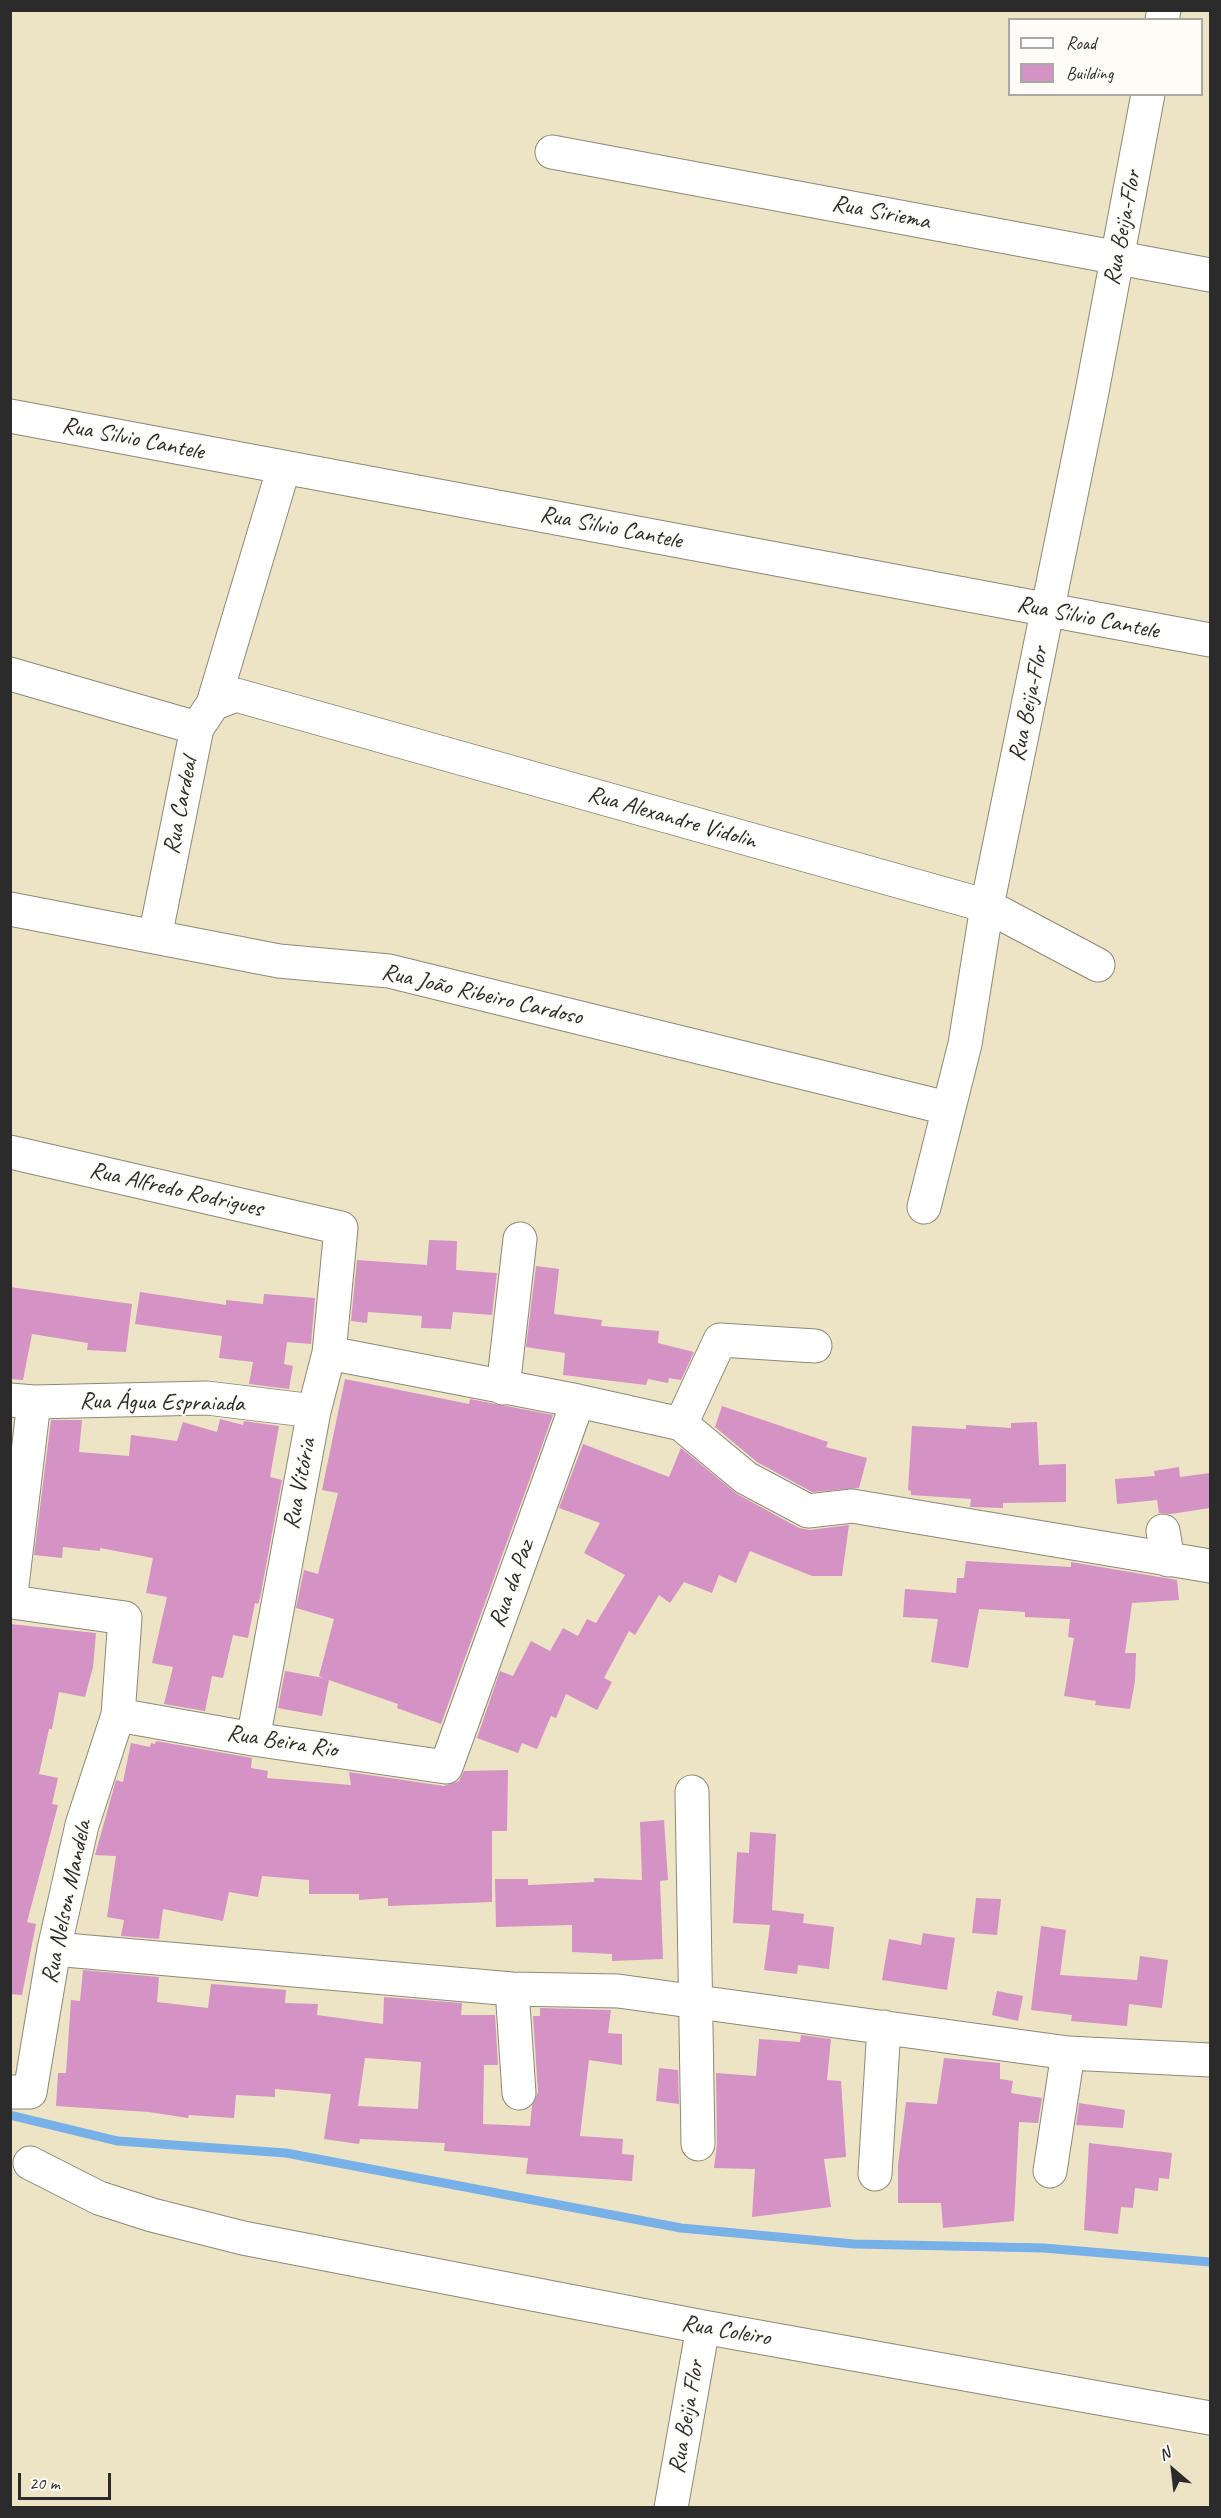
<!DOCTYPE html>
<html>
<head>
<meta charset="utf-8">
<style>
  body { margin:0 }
  #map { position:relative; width:1221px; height:2518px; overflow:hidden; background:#ede4c6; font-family:Caveat,sans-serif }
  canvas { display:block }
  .frame { position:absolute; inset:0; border:12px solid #2b2b2b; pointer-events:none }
  .legend { position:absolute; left:1008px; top:18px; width:195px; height:78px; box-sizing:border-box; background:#fdfcf7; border:2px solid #a9a8a5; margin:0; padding:8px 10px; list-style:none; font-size:18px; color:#2b2b2b }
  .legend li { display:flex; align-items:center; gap:12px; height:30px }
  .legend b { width:30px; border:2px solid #a9a8a5 }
  .north { position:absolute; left:1143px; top:2440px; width:60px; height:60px; -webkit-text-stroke:4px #fdfcf7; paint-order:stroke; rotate:332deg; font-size:16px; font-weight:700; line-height:24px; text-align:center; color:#2b2b2b }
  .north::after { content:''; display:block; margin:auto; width:21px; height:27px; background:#2b2b2b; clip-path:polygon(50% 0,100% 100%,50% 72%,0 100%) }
  .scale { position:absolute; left:18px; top:2473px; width:93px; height:27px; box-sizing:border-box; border:3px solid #2b2b2b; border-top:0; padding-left:8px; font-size:18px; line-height:21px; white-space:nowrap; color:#2b2b2b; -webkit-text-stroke:4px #fdfcf7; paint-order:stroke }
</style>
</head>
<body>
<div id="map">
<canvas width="1221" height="2518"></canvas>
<div class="frame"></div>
<ul class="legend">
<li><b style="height:8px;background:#fff"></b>Road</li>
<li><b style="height:16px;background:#d492c5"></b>Building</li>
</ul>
<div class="north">N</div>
<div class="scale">20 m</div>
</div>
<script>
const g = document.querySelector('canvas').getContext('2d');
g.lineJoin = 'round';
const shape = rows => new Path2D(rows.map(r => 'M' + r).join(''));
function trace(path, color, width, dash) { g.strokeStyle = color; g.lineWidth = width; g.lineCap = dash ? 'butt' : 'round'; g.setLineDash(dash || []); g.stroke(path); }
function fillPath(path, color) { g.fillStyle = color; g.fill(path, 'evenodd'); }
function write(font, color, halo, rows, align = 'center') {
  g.font = font + ' Caveat,sans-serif'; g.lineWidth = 4.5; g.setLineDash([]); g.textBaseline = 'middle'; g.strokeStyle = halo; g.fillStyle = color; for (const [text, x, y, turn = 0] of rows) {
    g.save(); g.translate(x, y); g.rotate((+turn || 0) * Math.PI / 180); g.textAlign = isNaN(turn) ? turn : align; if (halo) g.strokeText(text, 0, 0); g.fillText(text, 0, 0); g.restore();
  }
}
const stream = shape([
  [10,2115,118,2141,286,2153,681,2228,854,2244,1044,2248,1210,2262]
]);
const building = shape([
  [429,1240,457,1241,456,1270,497,1273,492,1315,453,1312,451,1329,421,1328,422,1316,368,1312,367,1323,351,1321,357,1260,427,1265],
  [536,1266,559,1269,554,1314,602,1320,601,1326,659,1331,658,1343,694,1352,681,1380,669,1378,668,1383,648,1379,646,1385,563,1375,565,1353,526,1347],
  [10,1287,132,1304,126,1352,87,1350,88,1343,32,1334,23,1380,10,1379],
  [140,1292,226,1305,226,1300,263,1304,264,1294,315,1298,311,1344,287,1342,284,1364,293,1366,289,1389,249,1384,253,1362,219,1358,222,1336,135,1324],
  [345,1379,469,1404,470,1399,553,1415,441,1724,397,1708,398,1704,329,1680,322,1716,278,1708,285,1671,324,1678,319,1676,334,1619,296,1608,304,1570,318,1574,338,1493,322,1490],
  [722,1406,828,1442,826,1447,867,1458,859,1488,812,1492,757,1462,715,1427],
  [220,1419,243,1425,244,1421,279,1426,270,1477,282,1480,260,1598,258,1604,255,1603,248,1638,233,1635,223,1678,212,1676,205,1711,164,1704,173,1667,152,1663,167,1597,146,1593,153,1558,100,1548,100,1551,63,1547,62,1558,34,1555,51,1420,82,1420,79,1452,129,1456,131,1435,177,1441,183,1422,217,1432],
  [1037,1422,1039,1465,1066,1464,1066,1502,1003,1503,1003,1508,970,1507,971,1499,911,1495,911,1491,908,1490,912,1426,966,1429,966,1425,1011,1428,1011,1423],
  [583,1444,669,1477,681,1448,737,1494,799,1528,810,1530,849,1525,842,1576,812,1576,750,1551,736,1583,719,1575,712,1593,684,1582,670,1603,659,1595,635,1635,629,1631,604,1678,612,1682,597,1710,566,1694,556,1718,551,1716,537,1749,522,1743,518,1753,477,1738,500,1671,513,1676,531,1641,550,1651,563,1628,578,1636,587,1619,596,1623,625,1575,584,1553,600,1523,559,1508],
  [1179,1467,1180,1477,1210,1473,1210,1508,1171,1514,1159,1513,1157,1500,1117,1504,1115,1479,1155,1476,1154,1471],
  [966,1561,1071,1567,1071,1562,1177,1580,1179,1600,1132,1603,1125,1653,1136,1653,1135,1681,1130,1709,1095,1705,1096,1701,1064,1696,1074,1638,1068,1637,1070,1619,1025,1617,1025,1612,979,1609,968,1668,931,1662,938,1619,903,1617,905,1589,956,1593,957,1578,964,1578],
  [10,1624,96,1633,93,1667,85,1697,59,1692,52,1729,49,1729,39,1774,58,1778,52,1804,58,1805,27,1922,36,1924,22,1995,10,1994],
  [156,1741,252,1758,251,1768,268,1771,267,1778,351,1785,349,1772,444,1786,459,1781,464,1771,508,1770,507,1831,492,1831,492,1902,388,1906,388,1898,359,1900,359,1894,309,1894,309,1880,262,1876,258,1897,229,1892,223,1921,163,1909,159,1939,121,1936,124,1920,107,1917,116,1856,95,1855,116,1780,123,1782,131,1743,150,1747,151,1743,155,1744],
  [664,1820,668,1880,660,1881,663,1959,612,1961,612,1954,572,1952,572,1925,496,1927,495,1879,528,1879,528,1885,594,1882,594,1878,642,1880,640,1822],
  [750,1832,776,1834,772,1910,804,1914,803,1923,834,1927,829,1969,798,1965,797,1974,764,1970,770,1925,733,1923,737,1852,749,1853],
  [976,1898,1001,1899,997,1935,972,1933],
  [1041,1926,1066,1930,1060,1975,1137,1980,1140,1956,1168,1960,1162,2008,1129,2004,1127,2026,1071,2021,1072,2015,1031,2010],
  [923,1933,955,1938,947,1990,882,1980,889,1939,921,1945],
  [83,1970,159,1977,157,2002,208,2008,211,1984,286,1990,285,2003,318,2004,317,2015,383,2024,384,1997,462,2003,461,2015,495,2015,498,2065,484,2065,483,2124,530,2126,532,2106,538,2092,533,2016,540,2016,540,2008,611,2010,608,2033,622,2034,622,2065,589,2060,580,2136,623,2139,622,2154,634,2155,632,2181,526,2174,528,2158,444,2151,445,2143,360,2139,359,2144,324,2139,331,2094,275,2089,275,2097,236,2095,234,2118,189,2115,188,2118,149,2112,56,2106,58,2073,66,2073,71,2000,80,2001],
  [365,2058,421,2062,418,2109,358,2106],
  [997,1991,1023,1996,1018,2021,992,2015],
  [801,2035,831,2039,827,2080,841,2081,846,2157,824,2159,831,2207,752,2217,755,2169,714,2168,717,2144,716,2073,756,2076,759,2039,800,2042],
  [944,2058,1000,2063,1000,2079,1013,2081,1011,2093,1042,2098,1038,2123,1019,2122,1014,2221,943,2228,941,2203,898,2203,898,2165,906,2102,937,2104],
  [659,2068,678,2070,679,2104,656,2101],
  [1079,2103,1125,2110,1123,2128,1076,2125],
  [1089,2143,1172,2153,1169,2179,1159,2178,1158,2191,1135,2188,1133,2208,1121,2207,1118,2234,1084,2230]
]);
const minor = shape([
  [1162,20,1164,10],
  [552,152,1210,275],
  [10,416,1210,640],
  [10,674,197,728],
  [213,704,284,467],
  [10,909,279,961,389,971,947,1108],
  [155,937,197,728,213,704,236,695,987,906,1098,965],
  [10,1152,341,1228,329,1353,314,1411,253,1739],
  [924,1207,965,1044,987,906,1091,397,1148,94],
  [329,1353,578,1401,681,1424,746,1478,808,1511,852,1506,1210,1566],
  [503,1388,520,1239],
  [10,1400,34,1402,207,1398,314,1411],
  [681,1424,720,1340,815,1346],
  [1163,1531,1168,1560],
  [10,1602,34,1402],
  [118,1715,253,1739,446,1767,578,1401],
  [692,1792,698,2144],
  [54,1949,512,1989,618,1991,1068,2053,1210,2060],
  [512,1989,519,2093],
  [10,2092,30,2092,54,1949,82,1825,118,1715,125,1618,12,1602],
  [30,2163,99,2198,152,2215,243,2238,703,2327,1210,2418],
  [1050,2171,1068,2053],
  [875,2174,884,2027],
  [671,2508,703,2327]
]);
const streetNames = [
  ["Rua Siriema",881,213,11],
  ["Rua Beija-Flor",1123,228,-79],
  ["Rua Silvio Cantele",133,439,11],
  ["Rua Silvio Cantele",611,528,11],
  ["Rua Silvio Cantele",1088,618,11],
  ["Rua Beija-Flor",1029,704,-78],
  ["Rua Cardeal",181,806,-79],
  ["Rua Alexandre Vidolin",672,818,16],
  ["Rua João Ribeiro Cardoso",482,995,13],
  ["Rua Alfredo Rodrigues",176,1190,13],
  ["Rua Água Espraiada",162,1403,1],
  ["Rua Vitória",300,1484,-79],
  ["Rua da Paz",512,1584,-70],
  ["Rua Beira Rio",282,1742,9],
  ["Rua Nelson Mandela",67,1902,-78],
  ["Rua Coleiro",726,2331,10],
  ["Rua Beija Flor",687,2417,-80]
];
trace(stream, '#78b1e8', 9);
fillPath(building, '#d492c5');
trace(minor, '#8c8878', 35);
trace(minor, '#fff', 33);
write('24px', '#2b2b2b', '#fdfcf7', streetNames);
</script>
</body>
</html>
